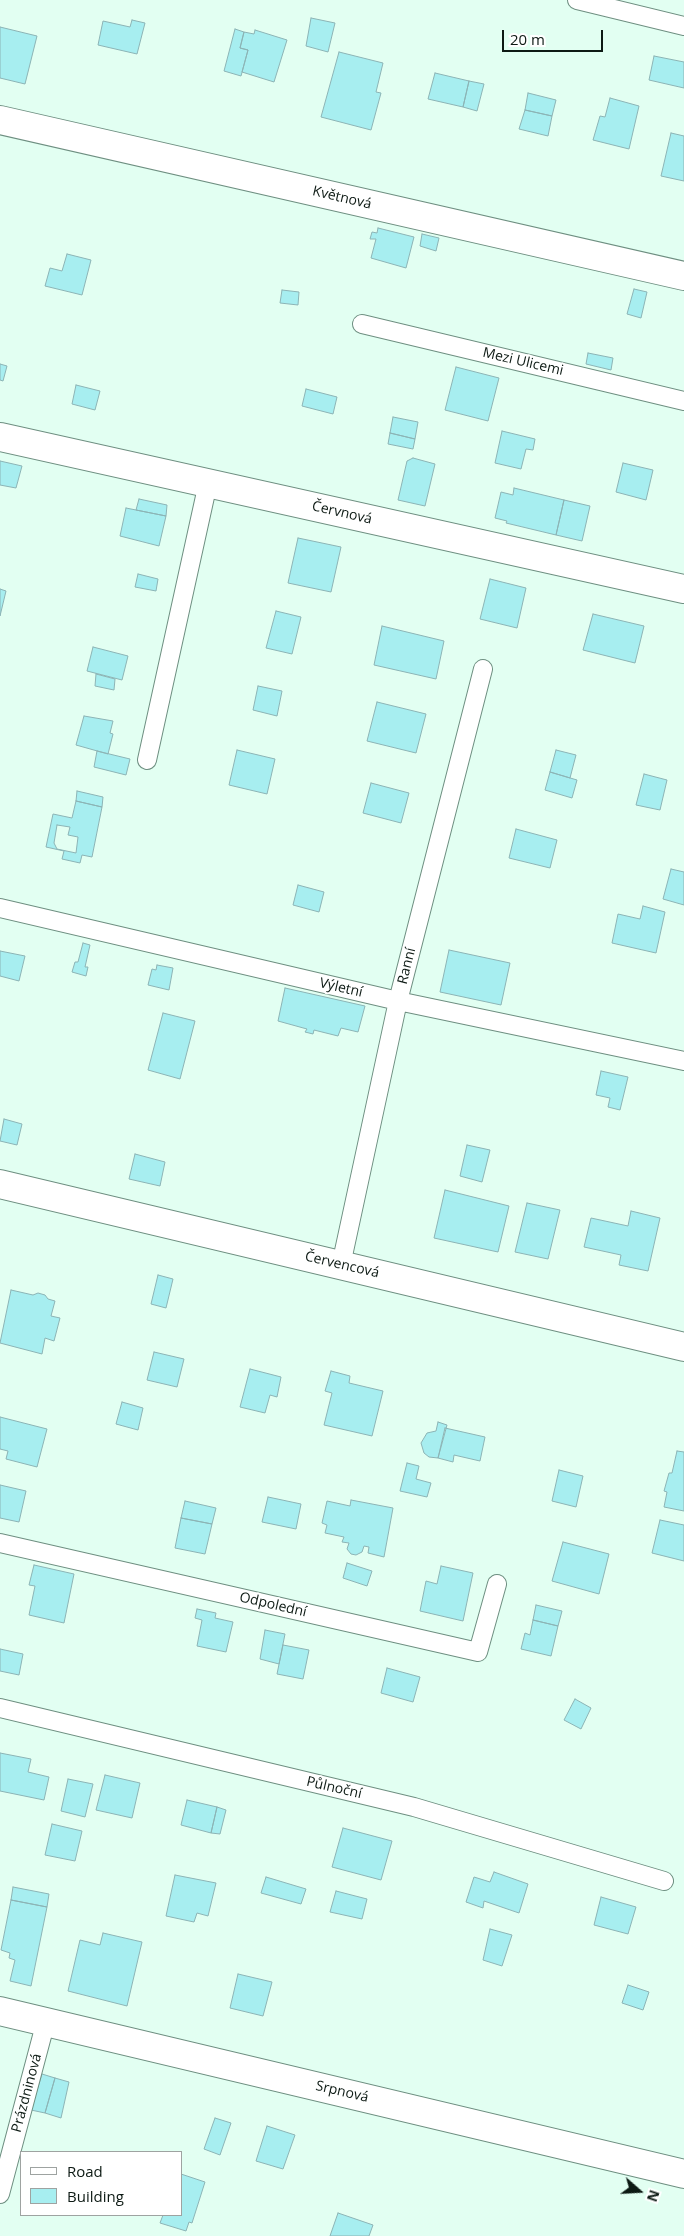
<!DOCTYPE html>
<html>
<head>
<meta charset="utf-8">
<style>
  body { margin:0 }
  #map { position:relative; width:684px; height:2236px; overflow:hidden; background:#e2fff2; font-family:"Open Sans",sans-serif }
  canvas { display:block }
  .legend { position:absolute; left:20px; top:2151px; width:162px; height:65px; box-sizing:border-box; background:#fff; border:1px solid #9ea3a1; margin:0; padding:6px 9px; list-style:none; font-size:15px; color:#0d1a14 }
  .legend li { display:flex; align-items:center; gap:10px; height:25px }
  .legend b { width:25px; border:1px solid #9ea3a1 }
  .north { position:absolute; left:614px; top:2166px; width:50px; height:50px; -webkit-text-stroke:4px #fff; paint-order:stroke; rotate:109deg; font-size:14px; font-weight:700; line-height:20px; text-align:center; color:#0d1a14 }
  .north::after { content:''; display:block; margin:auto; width:18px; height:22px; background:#0d1a14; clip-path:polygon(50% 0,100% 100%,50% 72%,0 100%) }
  .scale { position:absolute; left:502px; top:30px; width:101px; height:22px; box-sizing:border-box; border:2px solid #0d1a14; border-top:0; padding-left:6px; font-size:15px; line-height:18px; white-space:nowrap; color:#0d1a14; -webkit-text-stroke:4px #fff; paint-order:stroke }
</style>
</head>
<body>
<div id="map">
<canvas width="684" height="2236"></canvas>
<ul class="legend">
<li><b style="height:6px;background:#fff"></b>Road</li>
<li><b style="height:14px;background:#a7eef0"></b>Building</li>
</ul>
<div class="north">N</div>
<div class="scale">20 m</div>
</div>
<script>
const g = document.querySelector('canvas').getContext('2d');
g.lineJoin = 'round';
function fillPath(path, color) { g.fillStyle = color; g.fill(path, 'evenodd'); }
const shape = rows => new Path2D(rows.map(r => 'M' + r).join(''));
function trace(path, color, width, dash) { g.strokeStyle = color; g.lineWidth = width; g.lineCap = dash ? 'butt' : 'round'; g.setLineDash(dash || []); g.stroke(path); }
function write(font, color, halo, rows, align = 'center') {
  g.font = font + ' "Open Sans",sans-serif'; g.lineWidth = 4; g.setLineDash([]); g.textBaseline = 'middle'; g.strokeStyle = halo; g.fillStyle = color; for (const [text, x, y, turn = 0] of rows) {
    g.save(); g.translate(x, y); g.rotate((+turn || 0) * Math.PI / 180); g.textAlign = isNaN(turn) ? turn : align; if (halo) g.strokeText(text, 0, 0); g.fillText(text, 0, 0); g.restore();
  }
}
const building = shape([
  [311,18,335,23,328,52,306,46,311,18],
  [132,20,145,23,137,54,98,45,103,21,130,27,132,20],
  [0,27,37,36,25,84,0,78,0,27],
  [235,29,244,32,240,48,248,50,241,76,224,71,235,29],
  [255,30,287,40,274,82,242,72,248,50,240,48,244,32,254,34,255,30],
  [339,52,383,63,376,92,381,93,371,130,321,117,339,52],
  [654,56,684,62,684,88,649,80,654,56],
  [435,73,469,81,463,107,428,99,435,73],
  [469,81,484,84,477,111,463,107,469,81],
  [528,93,556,100,552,116,525,110,528,93],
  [610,98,639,106,629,149,593,140,600,116,605,117,610,98],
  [525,110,552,116,548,136,519,129,525,110],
  [671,133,684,136,684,181,661,176,671,133],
  [378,228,414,237,406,268,371,258,376,239,370,239,372,232,377,233,378,228],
  [422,234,439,238,436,251,420,246,422,234],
  [67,254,91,260,82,295,45,286,50,268,62,271,67,254],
  [634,289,647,292,641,318,627,314,634,289],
  [282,290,299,292,298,305,280,303,282,290],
  [588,353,613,358,611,370,586,364,588,353],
  [0,364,7,366,3,381,0,380,0,364],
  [456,367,499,378,488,421,445,410,456,367],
  [76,385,100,391,95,410,72,404,76,385],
  [306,389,337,397,333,414,302,406,306,389],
  [393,417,418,422,415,439,390,433,393,417],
  [502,431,535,439,533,450,526,449,521,469,495,463,502,431],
  [390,433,415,439,413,449,388,444,390,433],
  [413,458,435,464,425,506,398,500,407,461,413,458],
  [0,461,22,466,16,488,0,485,0,461],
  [623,463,653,470,646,500,616,492,623,463],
  [514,488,564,500,556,535,506,523,507,521,495,518,501,492,513,495,514,488],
  [139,499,167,505,166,516,136,510,139,499],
  [564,500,590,506,582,541,556,535,564,500],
  [126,508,166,516,159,546,120,536,126,508],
  [298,538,341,547,331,592,288,583,298,538],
  [138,574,158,579,156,591,135,587,138,574],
  [490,579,526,588,517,628,480,619,490,579],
  [0,589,6,591,0,616,0,589],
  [276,611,301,617,292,654,266,648,276,611],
  [593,614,644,626,635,663,583,650,593,614],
  [382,626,444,641,436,679,374,665,382,626],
  [93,647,128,656,122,680,87,671,93,647],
  [96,674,115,679,114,690,95,686,96,674],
  [258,686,282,691,277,716,253,710,258,686],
  [377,702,426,714,416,753,367,741,377,702],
  [84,716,113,721,110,733,113,734,108,754,76,745,84,716],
  [237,750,275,759,267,794,229,785,237,750],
  [556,750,576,755,570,778,550,772,556,750],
  [97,751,130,759,126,775,94,767,97,751],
  [550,772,577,780,572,798,545,790,550,772],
  [644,774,667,780,660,810,636,805,644,774],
  [371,783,409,793,401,823,363,813,371,783],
  [77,791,103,797,102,807,76,801,77,791],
  [76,801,102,807,92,857,82,855,80,863,62,859,64,851,46,847,53,814,72,818,76,801],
  [57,825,70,827,68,835,78,837,76,853,57,849,54,843,57,825],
  [516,829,557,840,550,868,509,858,516,829],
  [671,869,684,872,684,905,663,899,671,869],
  [298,885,324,892,319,912,293,905,298,885],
  [643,906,665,912,656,953,612,943,618,914,640,919,643,906],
  [83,943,90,945,85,967,88,967,86,976,72,972,75,962,78,962,83,943],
  [449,950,510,963,501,1005,440,992,449,950],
  [0,951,25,956,19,981,0,976,0,951],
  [157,965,173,968,169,990,148,985,152,969,156,970,157,965],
  [285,988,365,1006,358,1032,341,1028,338,1036,314,1030,313,1034,305,1032,307,1029,278,1021,285,988],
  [163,1013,195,1021,180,1079,148,1070,163,1013],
  [601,1071,628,1077,620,1110,608,1107,610,1098,596,1095,601,1071],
  [4,1119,22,1124,17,1145,0,1141,4,1119],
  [467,1145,490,1150,482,1182,460,1176,467,1145],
  [135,1154,165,1162,160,1186,129,1179,135,1154],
  [445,1190,509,1206,498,1252,434,1238,445,1190],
  [527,1203,560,1210,548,1259,515,1252,527,1203],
  [631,1211,660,1218,648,1271,619,1265,621,1255,584,1247,591,1218,628,1226,631,1211],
  [158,1275,173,1279,166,1308,151,1304,158,1275],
  [11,1290,33,1295,38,1293,45,1295,48,1299,55,1301,51,1316,60,1318,54,1341,45,1338,42,1354,0,1343,11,1290],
  [154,1352,184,1359,177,1387,147,1380,154,1352],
  [250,1369,281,1377,277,1397,270,1395,265,1413,240,1407,250,1369],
  [331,1371,350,1376,349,1383,383,1391,372,1436,324,1425,332,1393,325,1391,331,1371],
  [122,1402,143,1408,138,1430,116,1424,122,1402],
  [0,1417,47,1429,37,1467,6,1459,8,1451,0,1449,0,1417],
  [438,1422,447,1425,438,1458,429,1457,424,1453,421,1443,427,1433,436,1431,438,1422],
  [445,1428,485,1437,480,1461,454,1455,453,1462,438,1458,445,1428],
  [677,1451,684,1452,684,1511,664,1507,667,1492,664,1491,669,1473,672,1473,677,1451],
  [407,1463,419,1466,416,1479,431,1483,427,1497,400,1491,407,1463],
  [559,1470,583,1476,576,1507,552,1501,559,1470],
  [0,1485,26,1491,19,1522,0,1518,0,1485],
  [268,1497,301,1504,296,1529,262,1522,268,1497],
  [351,1500,393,1508,384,1557,368,1553,369,1547,364,1546,362,1552,356,1555,351,1554,347,1549,349,1543,342,1542,344,1537,325,1533,327,1525,322,1523,327,1501,350,1506,351,1500],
  [185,1501,216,1508,212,1524,181,1518,185,1501],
  [181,1518,212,1524,205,1554,175,1548,181,1518],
  [660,1520,684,1525,684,1561,652,1553,660,1520],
  [563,1542,609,1554,599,1594,552,1581,563,1542],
  [347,1563,372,1571,367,1586,343,1578,347,1563],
  [34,1565,74,1574,64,1623,29,1615,35,1586,29,1585,34,1565],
  [441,1566,473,1573,463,1621,420,1611,426,1581,437,1584,441,1566],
  [536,1605,562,1611,558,1626,533,1620,536,1605],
  [197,1609,216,1613,215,1618,233,1622,226,1652,197,1646,202,1620,195,1618,197,1609],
  [533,1620,558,1626,551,1656,521,1649,525,1633,530,1635,533,1620],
  [265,1630,285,1634,279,1664,260,1659,265,1630],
  [283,1645,309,1650,303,1679,277,1674,283,1645],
  [0,1649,23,1654,19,1675,0,1671,0,1649],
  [387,1668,420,1677,413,1702,381,1693,387,1668],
  [575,1699,591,1708,581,1729,564,1720,575,1699],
  [0,1753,31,1759,28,1772,49,1777,44,1800,0,1791,0,1753],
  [105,1775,140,1783,132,1818,96,1810,105,1775],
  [68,1779,93,1784,85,1817,61,1811,68,1779],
  [187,1800,217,1807,211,1833,181,1825,187,1800],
  [217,1807,226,1810,220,1834,211,1833,217,1807],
  [52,1824,82,1831,75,1861,45,1855,52,1824],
  [343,1828,392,1841,381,1880,332,1867,343,1828],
  [494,1872,528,1884,519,1913,484,1901,483,1908,466,1902,474,1877,490,1882,494,1872],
  [175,1875,216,1883,208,1916,197,1913,194,1922,166,1916,175,1875],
  [266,1877,306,1889,301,1904,261,1893,266,1877],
  [13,1887,49,1894,47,1907,11,1900,13,1887],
  [336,1891,367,1899,362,1919,330,1912,336,1891],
  [601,1897,636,1907,628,1934,594,1925,601,1897],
  [11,1900,47,1907,31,1986,10,1981,15,1960,9,1958,10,1953,1,1950,11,1900],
  [490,1929,512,1935,502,1966,483,1960,490,1929],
  [103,1933,142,1942,127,2006,68,1991,80,1940,100,1945,103,1933],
  [238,1974,272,1982,263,2016,230,2008,238,1974],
  [628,1985,649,1992,643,2010,622,2003,628,1985],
  [42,2074,55,2078,45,2113,31,2110,42,2074],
  [55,2078,69,2082,61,2118,45,2113,55,2078],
  [215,2118,231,2123,220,2155,204,2149,215,2118],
  [267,2126,295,2135,283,2169,256,2161,267,2126],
  [181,2174,205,2182,192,2223,189,2222,186,2231,160,2223,163,2215,181,2215,181,2174],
  [338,2213,373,2225,369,2236,330,2236,338,2213]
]);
const service = shape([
  [577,0,684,26],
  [362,324,684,401],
  [147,760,208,483],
  [0,908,398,1001,684,1061],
  [341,1265,398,1001,483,669],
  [0,1543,478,1652,497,1584],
  [0,1708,414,1807,664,1881],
  [0,2194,46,2021]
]);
const minor = shape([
  [0,120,684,276],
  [0,437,684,589],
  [0,1184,684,1347],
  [0,2011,684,2174]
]);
const streetNames = [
  ["Květnová",342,198,13],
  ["Mezi Ulicemi",523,362,13],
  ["Červnová",342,513,13],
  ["Ranní",407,966,-76],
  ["Výletní",341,988,13],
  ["Červencová",342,1265,13],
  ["Odpolední",273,1605,13],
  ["Půlnoční",334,1788,13],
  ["Srpnová",342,2092,13],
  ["Prázdninová",27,2093,-75]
];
fillPath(building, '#a7eef0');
trace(building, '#8cb4b5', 1);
trace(service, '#6e8f81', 20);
trace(minor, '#6e8f81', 30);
trace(service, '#fff', 18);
trace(minor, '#fff', 28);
write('14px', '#0d1a14', '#fff', streetNames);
</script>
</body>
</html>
